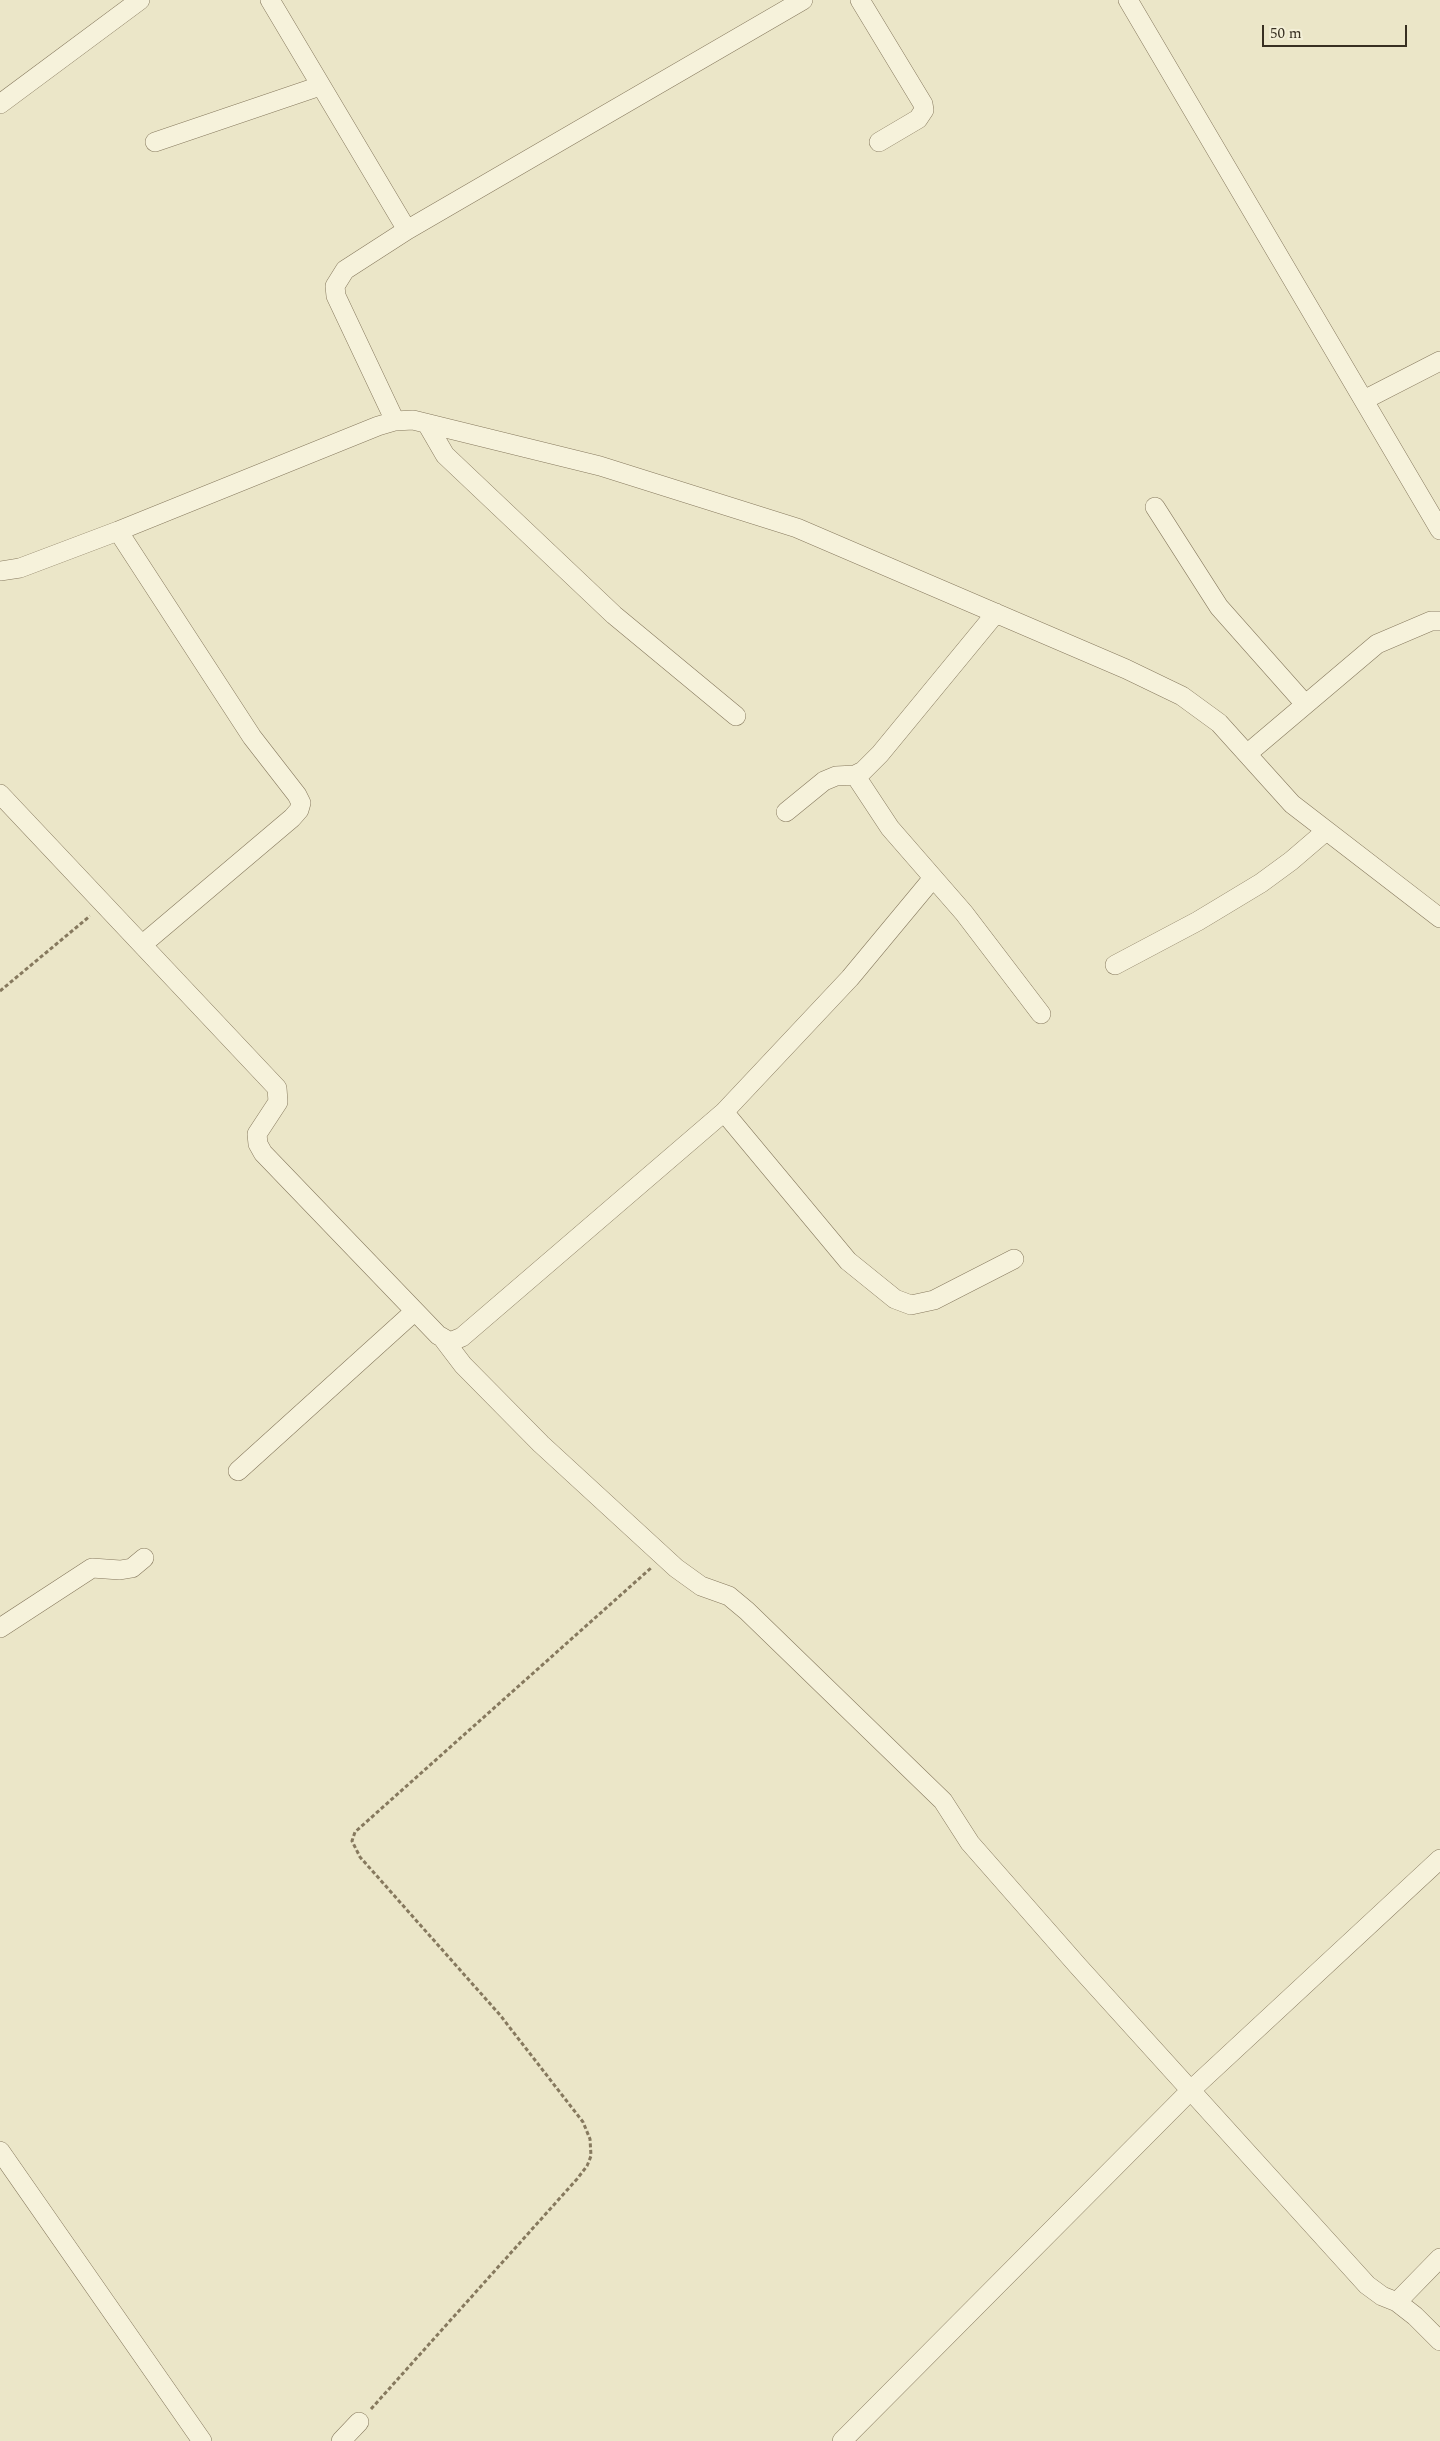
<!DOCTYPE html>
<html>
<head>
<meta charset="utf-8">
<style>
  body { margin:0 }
  #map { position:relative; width:1440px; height:2441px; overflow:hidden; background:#ebe6c8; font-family:Spectral,serif }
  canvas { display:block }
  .scale { position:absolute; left:1262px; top:25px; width:145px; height:22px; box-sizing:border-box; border:2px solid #372f21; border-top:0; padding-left:6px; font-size:15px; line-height:18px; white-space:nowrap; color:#372f21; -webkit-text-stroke:4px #f3efd7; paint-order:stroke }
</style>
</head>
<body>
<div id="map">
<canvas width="1440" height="2441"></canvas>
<div class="scale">50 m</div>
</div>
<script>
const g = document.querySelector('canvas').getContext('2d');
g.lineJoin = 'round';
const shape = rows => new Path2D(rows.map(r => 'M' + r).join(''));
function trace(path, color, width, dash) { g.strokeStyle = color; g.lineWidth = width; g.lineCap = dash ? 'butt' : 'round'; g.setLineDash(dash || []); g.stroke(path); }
const path = shape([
  [0,991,90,916],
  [371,2409,577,2179,587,2166,591,2156,590,2139,583,2122,500,2015,360,1857,352,1841,355,1832,651,1568]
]);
const minor = shape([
  [270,0,407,230],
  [860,0,923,104,924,110,918,119,879,142],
  [1128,0,1440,530],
  [0,104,140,0],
  [155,142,320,86],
  [1364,400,1440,361],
  [395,421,336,296,335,286,345,270,407,230,803,0],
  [427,424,445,455,614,615,736,716],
  [1155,507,1219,607,1305,704],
  [118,531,252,737,297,795,301,803,299,810,292,818,143,944],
  [0,571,20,568,118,531,378,426,395,421,413,420,600,466,797,528,1126,669,1182,696,1219,723,1292,804,1440,918],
  [1247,754,1377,644,1431,621,1440,621],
  [855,775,890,828,964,913,1041,1014],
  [0,794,277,1088,278,1102,257,1134,258,1144,263,1153,438,1335,450,1342,462,1337,724,1112,850,978,933,878],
  [786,812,824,781,836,776,855,775,863,771,880,754,996,613],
  [1115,965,1198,921,1261,883,1291,861,1326,831],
  [724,1112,848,1261,895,1299,911,1305,934,1300,1014,1259],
  [444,1340,463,1365,541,1444,676,1568,701,1586,729,1596,747,1611,943,1801,970,1843,1078,1966,1367,2285,1382,2296,1397,2302,1415,2316,1440,2341],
  [238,1471,415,1311],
  [0,1628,92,1568,120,1570,132,1568,144,1558],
  [0,2151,202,2441],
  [1397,2302,1440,2258],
  [341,2441,359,2422],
  [842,2441,1191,2090,1440,1859]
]);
trace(minor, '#86795e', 20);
trace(path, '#86795e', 3, [4, 2.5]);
trace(minor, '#f6f2db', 19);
</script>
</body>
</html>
